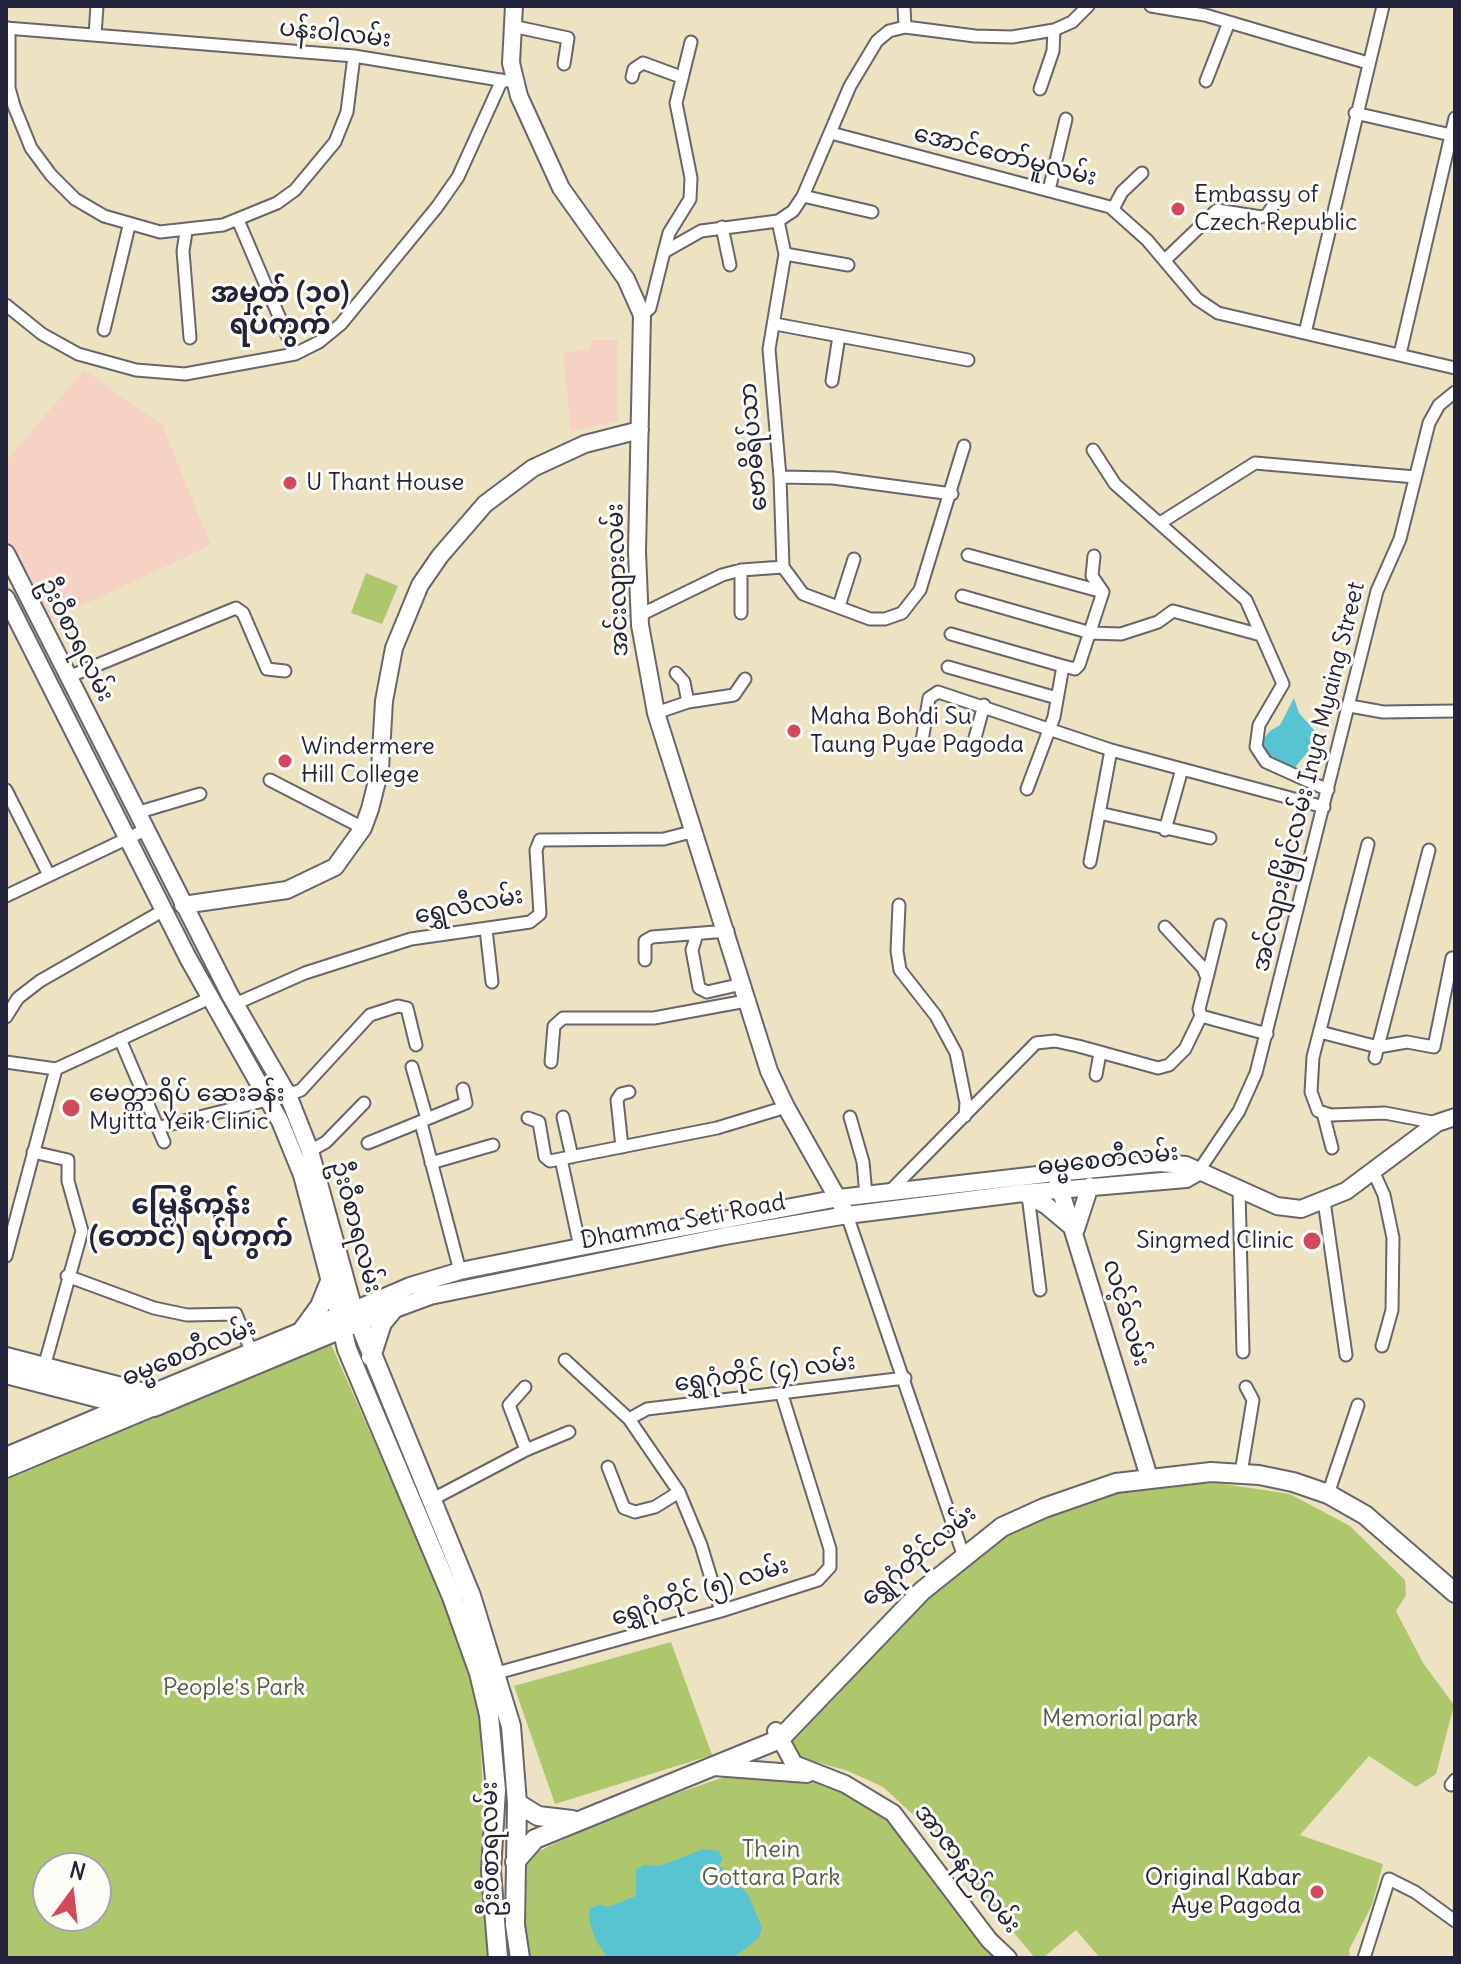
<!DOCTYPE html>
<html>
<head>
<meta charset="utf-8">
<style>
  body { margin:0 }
  #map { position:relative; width:1461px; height:1964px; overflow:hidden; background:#ede2c1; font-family:Delius,sans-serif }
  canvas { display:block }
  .frame { position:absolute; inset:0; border:8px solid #22223b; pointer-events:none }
  .north { position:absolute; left:32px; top:1852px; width:80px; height:80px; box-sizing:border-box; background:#fdfcf7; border:2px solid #a5a5ac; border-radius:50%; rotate:15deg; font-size:22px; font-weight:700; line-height:32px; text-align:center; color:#22223b }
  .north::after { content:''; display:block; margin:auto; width:28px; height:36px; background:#d1495b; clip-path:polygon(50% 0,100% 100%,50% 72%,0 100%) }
</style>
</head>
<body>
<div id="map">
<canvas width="1461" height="1964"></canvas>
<div class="frame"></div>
<div class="north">N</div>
</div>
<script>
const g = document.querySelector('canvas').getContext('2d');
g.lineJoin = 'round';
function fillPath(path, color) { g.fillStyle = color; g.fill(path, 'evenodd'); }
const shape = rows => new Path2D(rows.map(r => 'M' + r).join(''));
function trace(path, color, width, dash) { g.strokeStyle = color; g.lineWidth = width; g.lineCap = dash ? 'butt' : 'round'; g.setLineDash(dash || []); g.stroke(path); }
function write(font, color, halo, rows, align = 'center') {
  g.font = font + ' Delius,"Noto Sans Myanmar",sans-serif'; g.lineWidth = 6; g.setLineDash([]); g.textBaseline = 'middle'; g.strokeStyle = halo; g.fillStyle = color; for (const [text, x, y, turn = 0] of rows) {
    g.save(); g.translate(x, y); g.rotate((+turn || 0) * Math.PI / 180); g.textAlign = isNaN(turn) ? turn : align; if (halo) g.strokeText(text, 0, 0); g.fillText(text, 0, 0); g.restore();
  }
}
const built = shape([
  [592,340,618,340,618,421,571,431,563,353,590,349],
  [84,370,162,425,211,545,47,622,6,541,6,461]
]);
const green = shape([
  [366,573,398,586,382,624,351,613],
  [330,1342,454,1622,480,1714,488,1958,6,1958,6,1480],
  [48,1868,96,1868,96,1916,48,1916],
  [1217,1483,1290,1494,1350,1526,1405,1580,1406,1595,1396,1611,1423,1663,1454,1705,1436,1774,1416,1787,1369,1756,1300,1835,1383,1864,1372,1905,1349,1950,1350,1958,1100,1958,1076,1930,1043,1958,1035,1958,918,1819,883,1787,848,1771,795,1756,789,1739,830,1703,905,1621,964,1567,1014,1529,1116,1489],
  [671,1642,712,1755,555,1804,514,1686],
  [782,1766,819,1778,880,1809,911,1840,994,1958,525,1958,521,1886,527,1857,591,1826,675,1794,727,1776]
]);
const water = shape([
  [1294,698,1299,713,1320,737,1292,771,1271,760,1259,745,1270,731,1280,725],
  [703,1849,719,1851,722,1859,719,1865,748,1894,762,1928,759,1938,733,1958,608,1958,596,1941,589,1920,590,1908,600,1905,608,1907,636,1896,636,1870,644,1865,660,1866]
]);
const street = shape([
  [904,6,905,27],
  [1151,6,1205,15,1368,63],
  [512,26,568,38,564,64],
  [6,28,354,56,506,81],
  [9,28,9,88,14,106,31,148,51,175,75,199,104,216,160,232,223,225,277,203,295,190,335,142,347,112,354,56],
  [95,35,97,6],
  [632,77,634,69,643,63,681,77],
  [1206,81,1229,22],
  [1040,89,1053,51,1054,30],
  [1355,113,1451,135],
  [831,133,1110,207,1147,240,1197,299,1218,313,1455,368],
  [1049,190,1066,119],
  [803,196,872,212],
  [1113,209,1122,192,1142,173],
  [238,220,295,354],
  [778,221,785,254,769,349,780,477,783,567,803,594,870,619,885,619,902,613,920,590,964,446],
  [722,227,730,265],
  [186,232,183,251,190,338],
  [664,252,669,233,690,199,691,178,676,103,691,42],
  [785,254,848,265],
  [1165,260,1217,210,1261,217,1267,215,1276,201],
  [6,305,42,334,78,354,136,370,185,374,295,354,319,342,341,324,437,207,458,177,502,80],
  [642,315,650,308,664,252,701,231,778,221,793,211,803,196,850,86,877,41,889,31,905,27,975,36,1012,37,1054,30,1072,22,1088,6],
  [775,324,968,360],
  [104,330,129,226],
  [1305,333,1383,6],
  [1400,354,1455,118],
  [832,381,839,336],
  [1093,450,1115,484,1246,600,1283,684,1259,725,1256,747,1266,762,1328,790],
  [780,477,833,478,952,494],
  [1160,523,1255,463,1415,477],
  [968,555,1103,592],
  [962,596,1091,633,1121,634,1158,622,1173,611,1261,635],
  [839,606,854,559],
  [741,613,741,570],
  [640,615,722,575,741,570,783,567],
  [951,634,1063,666],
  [948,667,1057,698],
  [676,673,684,682,688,702],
  [68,677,236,608,243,613,267,669,285,671],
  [1350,706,1383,712,1455,711],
  [656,713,688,702,734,695,745,679],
  [973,745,984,705],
  [921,747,929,698,938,692,1111,750,1324,807],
  [270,780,363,828],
  [1027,789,1054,717,1063,666,1075,669,1079,665,1103,592,1092,576,1094,556],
  [6,790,49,875],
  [136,813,200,794],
  [1099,813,1210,838],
  [1165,830,1182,769],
  [1368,844,1313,1057,1311,1092,1318,1111,1331,1115,1385,1113,1437,1123],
  [1090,862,1111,750],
  [6,896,145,830],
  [899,905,897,951,900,970,936,1016,956,1053,966,1103,965,1116],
  [1165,927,1203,968,1207,978,1199,1009,1201,1016,1267,1034],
  [486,929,492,982],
  [697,934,692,950,699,988,707,992,742,984],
  [645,960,645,941,652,937,728,931],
  [1207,978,1220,925],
  [235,1004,305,973,411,939,530,922,540,914,536,850,540,840,664,839,695,831],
  [6,1017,18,998,40,981,164,910],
  [1320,1032,1378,1047,1407,1042,1434,1047,1452,958],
  [120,1039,164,1142],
  [1375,1058,1429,850],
  [6,1062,56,1069,210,998],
  [551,1062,554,1026,563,1018,654,1018,746,1001],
  [412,1067,427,1119],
  [1096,1075,1100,1053],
  [288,1095,301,1090,370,1015,398,1006,407,1008,416,1045],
  [1323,1113,1332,1148],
  [563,1117,572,1157],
  [850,1117,863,1162,866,1195],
  [528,1118,539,1122,545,1157,550,1161,717,1128,786,1107],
  [421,1123,460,1271],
  [160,1127,267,1100],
  [368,1143,466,1103,463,1089],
  [622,1147,617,1100,621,1094,629,1092],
  [310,1151,326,1142,364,1103],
  [33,1152,68,1160,68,1181,82,1231,44,1367],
  [561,1159,580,1247],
  [431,1163,493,1145],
  [1198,1172,1239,1111,1256,1073,1377,591,1400,539,1429,423,1439,405,1455,392],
  [1374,1173,1384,1195,1393,1238,1392,1310,1382,1346],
  [1239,1190,1243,1352],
  [889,1192,1036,1043,1055,1041,1078,1046,1158,1068,1169,1065,1185,1049,1201,1016],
  [1028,1195,1040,1290],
  [1324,1201,1346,1355],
  [847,1215,964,1557],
  [6,1256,56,1069],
  [67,1276,154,1308,187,1315,236,1314,252,1353],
  [565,1360,629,1419],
  [526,1450,569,1432],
  [608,1467,624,1508,635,1512,655,1507,679,1492],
  [1241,1473,1253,1400,1246,1387],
  [1328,1494,1358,1405],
  [433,1499,526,1450,509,1405,525,1387],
  [721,1611,701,1545,679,1492,629,1419,647,1409,905,1378],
  [497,1673,721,1611,818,1580,830,1567,830,1549,782,1395],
  [1451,1785,1455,1780],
  [1364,1958,1389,1879,1415,1892,1455,1921]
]);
const secondary = shape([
  [514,6,511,63,519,96,561,188,626,279,642,315,637,552,640,625,656,713,769,1071,786,1107,847,1215],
  [6,553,230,995,288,1095,310,1151,354,1310,410,1286,460,1271,580,1247,839,1198,1055,1173,1159,1163,1186,1165,1277,1206,1301,1209,1346,1191,1437,1123,1455,1117],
  [6,598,188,958,280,1121,302,1175,339,1316],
  [183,905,287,890,335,867,363,828,370,809,380,769,384,701,394,648,420,585,440,556,485,504,533,468,585,444,640,430],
  [1058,1182,1149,1477],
  [1023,1193,1047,1206,1072,1227],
  [1076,1229,1090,1186],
  [357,1323,430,1296,725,1236,847,1215,1023,1193,1186,1179,1198,1172],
  [6,1456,126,1405],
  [6,1469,154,1407],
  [776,1731,794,1764,845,1784,893,1813,989,1940,1008,1958],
  [714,1767,807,1774]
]);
const primary = shape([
  [339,1316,347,1349,452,1597,479,1673,489,1715,496,1790,491,1871,498,1958],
  [301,1332,320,1306,331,1279],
  [6,1357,152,1395],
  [371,1357,382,1323,397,1305],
  [6,1374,126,1405,154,1407,351,1325],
  [126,1405,354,1310,471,1596,511,1726,517,1803,515,1925,520,1958],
  [517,1803,538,1816,572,1820],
  [515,1862,535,1839,780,1739,922,1591,1002,1527,1044,1508,1116,1483,1211,1472,1259,1475,1293,1482,1328,1494,1365,1515,1455,1593]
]);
const markers = [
  [1178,209,8,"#d1495b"],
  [290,483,8,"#d1495b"],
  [794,731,8,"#d1495b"],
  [285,761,8,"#d1495b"],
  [71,1108,10,"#d1495b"],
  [1312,1241,10,"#d1495b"],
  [1317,1892,8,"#d1495b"]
];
const streetNames = [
  ["ပန်းဝါလမ်း",335,34,6],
  ["အောင်တော်မူလမ်း",1005,156,14],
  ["ဗောဓိရိပ်သာ",754,447,-95],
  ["အင်းလျားလမ်း",618,580,-92],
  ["ဦးဝီစာရလမ်း",76,640,63],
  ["အင်လျားမြိုင်လမ်း Inya Myaing Street",1309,777,-76],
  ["ရွှေလီလမ်း",469,906,-11],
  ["ဓမ္မစေတီလမ်း",1108,1160,-6],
  ["Dhamma Seti Road",683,1222,-11],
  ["ဦးဝီစာရလမ်း",356,1227,75],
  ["လင့်ခ်လမ်း",1126,1313,73],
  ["ဓမ္မစေတီလမ်း",189,1353,-22],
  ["ရွှေဂုံတိုင် (၄) လမ်း",765,1373,-7],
  ["ရွှေဂုံတိုင်လမ်း",919,1556,-40],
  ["ရွှေဂုံတိုင် (၅) လမ်း",700,1592,-17],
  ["ဦးဝီစာရလမ်း",491,1849,-91],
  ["အာဇာနည်လမ်း",967,1869,52]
];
const poiNames = [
  ["Embassy of",1194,195],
  ["Czech Republic",1194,223],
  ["U Thant House",306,483],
  ["Maha Bohdi Su",810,717],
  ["Taung Pyae Pagoda",810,745],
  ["Windermere",301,747],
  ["Hill College",301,775],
  ["မေတ္တာရိပ် ဆေးခန်း",89,1094],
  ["Myitta Yeik Clinic",89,1122],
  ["Singmed Clinic",1294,1241,"right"],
  ["Original Kabar",1301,1878,"right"],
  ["Aye Pagoda",1301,1906,"right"]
];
const parkNames = [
  ["People's Park",234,1688],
  ["Memorial park",1120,1719],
  ["Thein",771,1850],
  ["Gottara Park",771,1878]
];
const quarterNames = [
  ["အမှတ် (၁၀)",280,294],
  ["ရပ်ကွက်",280,326],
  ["မြေနီကုန်း",191,1206],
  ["(တောင်) ရပ်ကွက်",191,1238]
];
fillPath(built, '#f5d2c3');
fillPath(green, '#aec76d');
fillPath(water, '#58c4d2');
trace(street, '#69656a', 15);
trace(secondary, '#69656a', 20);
trace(primary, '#69656a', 22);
trace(street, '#fff', 11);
trace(secondary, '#fff', 16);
trace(primary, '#fff', 18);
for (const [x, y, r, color] of markers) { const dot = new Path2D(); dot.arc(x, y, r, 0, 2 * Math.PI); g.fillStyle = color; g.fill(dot); trace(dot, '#fdfcf7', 3); }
write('24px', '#22223b', '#fdfcf7', streetNames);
write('24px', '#22223b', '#fdfcf7', poiNames, 'left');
write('24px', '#535c4c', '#fdfcf7', parkNames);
write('bold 28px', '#22223b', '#fdfcf7', quarterNames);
</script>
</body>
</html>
